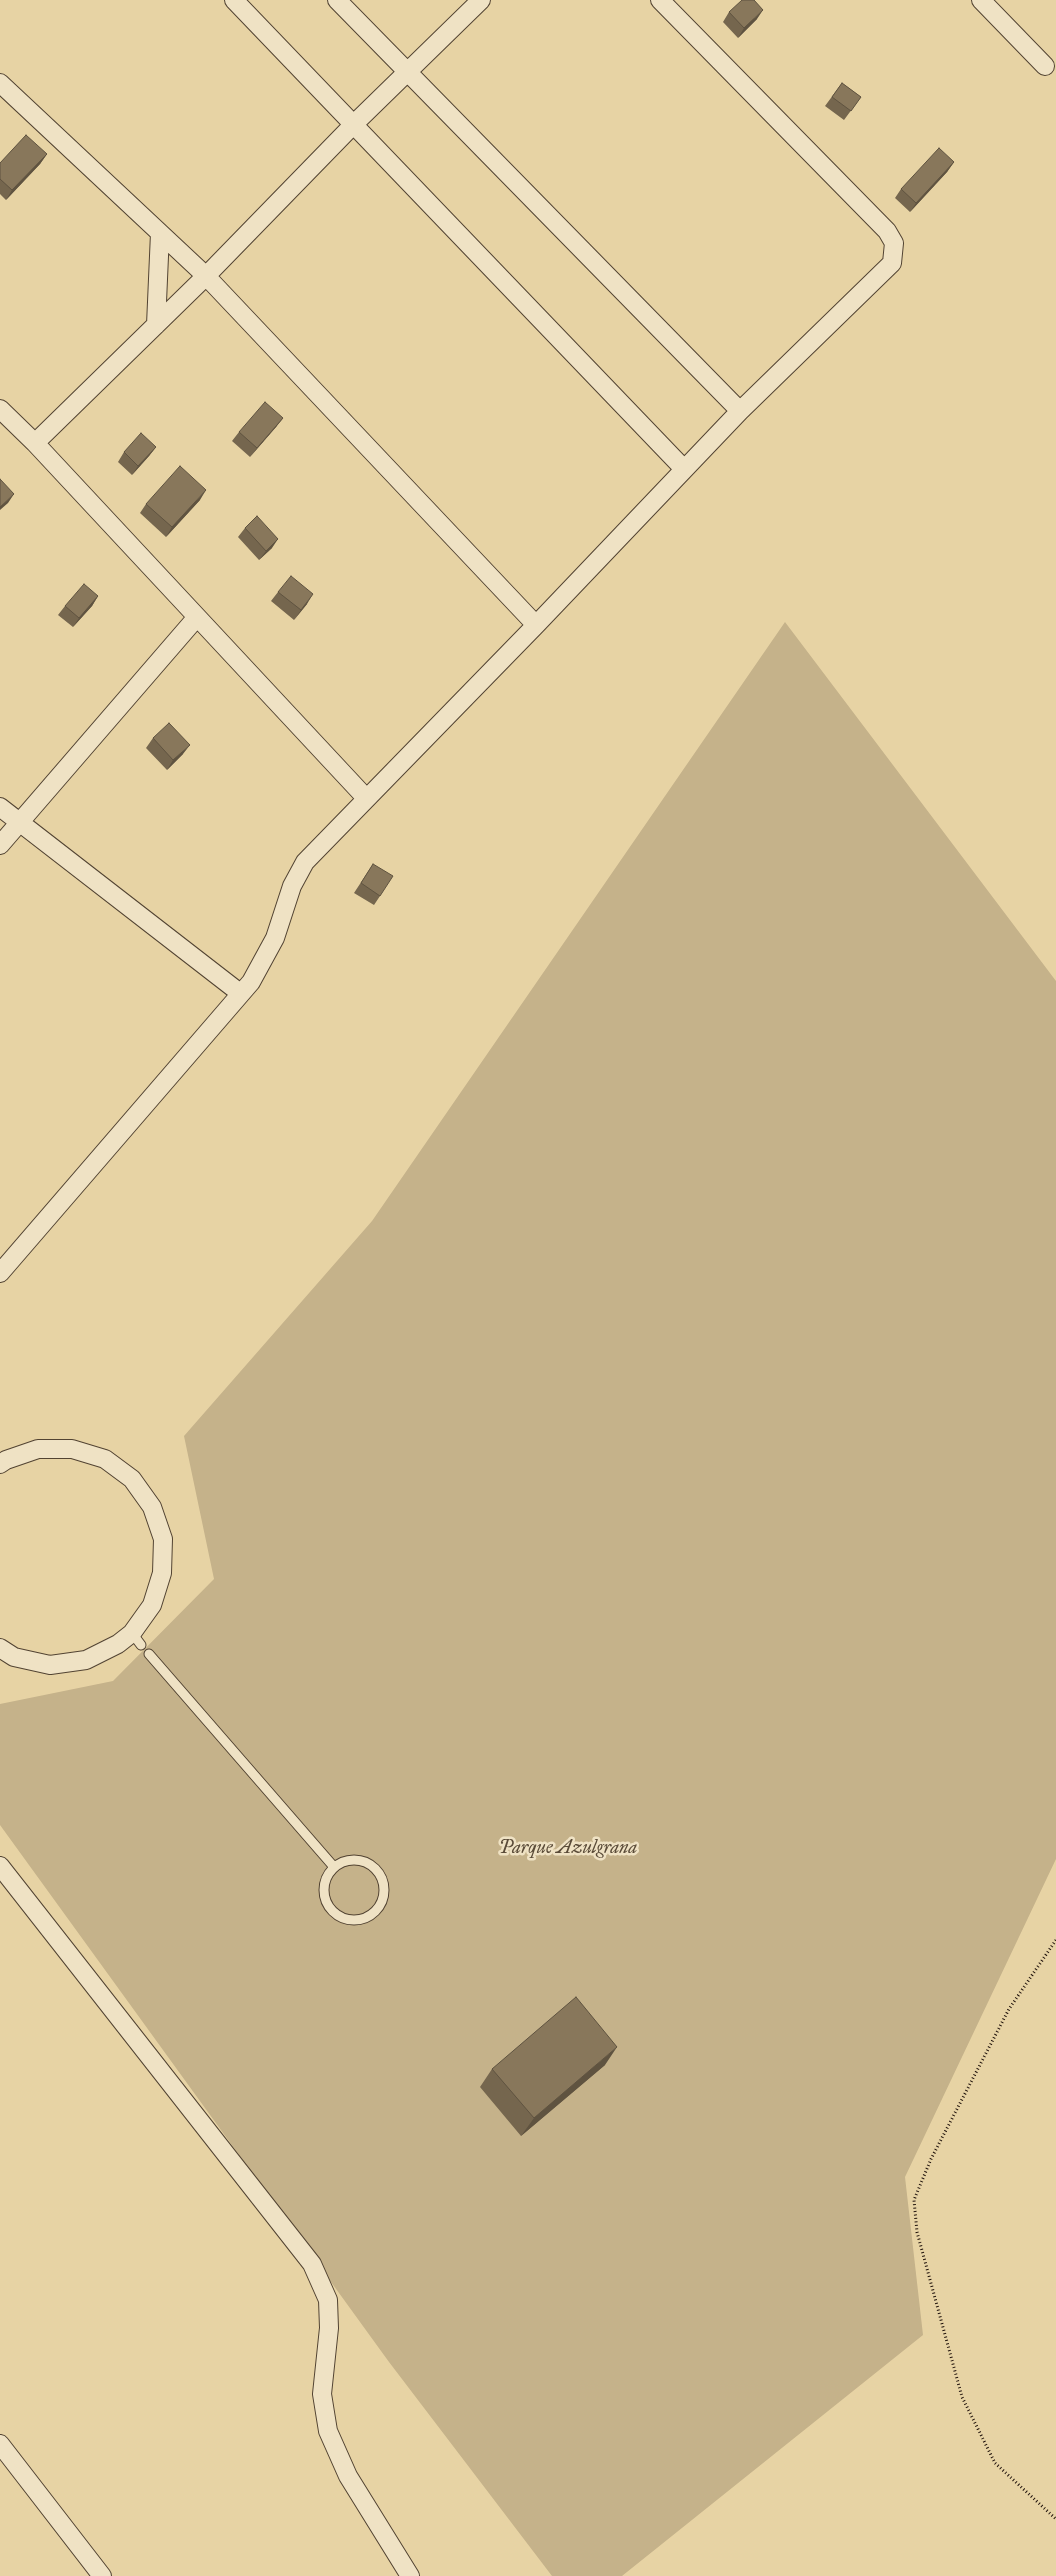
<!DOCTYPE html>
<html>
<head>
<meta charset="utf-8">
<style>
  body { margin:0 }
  canvas { display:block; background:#e7d3a4 }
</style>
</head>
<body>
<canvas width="1056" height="2576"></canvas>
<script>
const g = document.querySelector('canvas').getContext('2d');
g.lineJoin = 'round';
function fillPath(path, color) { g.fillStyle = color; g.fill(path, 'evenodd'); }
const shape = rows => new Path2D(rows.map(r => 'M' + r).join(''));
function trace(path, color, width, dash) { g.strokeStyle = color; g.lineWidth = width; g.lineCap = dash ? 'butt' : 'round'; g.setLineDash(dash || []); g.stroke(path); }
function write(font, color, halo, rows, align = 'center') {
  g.font = font + ' "IM FELL Great Primer",serif'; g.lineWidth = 5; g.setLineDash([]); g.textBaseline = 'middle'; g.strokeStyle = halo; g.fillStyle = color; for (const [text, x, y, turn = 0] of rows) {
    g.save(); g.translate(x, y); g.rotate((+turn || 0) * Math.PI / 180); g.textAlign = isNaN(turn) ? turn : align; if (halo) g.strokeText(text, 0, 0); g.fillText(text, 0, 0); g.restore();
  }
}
const green = shape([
  [785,622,1056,981,1056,1859,905,2177,923,2335,622,2576,552,2576,389,2362,0,1825,0,1704,113,1681,214,1579,184,1436,372,1221]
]);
const path = shape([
  [1056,1940,1009,2009,931,2159,914,2200,917,2232,962,2397,995,2463,1056,2519]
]);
const lane = shape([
  [132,1633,141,1645],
  [149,1654,334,1867],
  '324 1890a30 30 0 1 1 60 0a30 30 0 1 1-60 0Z'
]);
const street = shape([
  [234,0,684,469],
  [337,0,740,411],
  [981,0,1045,66],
  [0,83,206,276,536,625],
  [156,325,160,233],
  [0,409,35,443,366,798],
  [35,443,206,276,354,124,481,0],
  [0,807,240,993],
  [0,845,197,617],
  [0,1273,251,982,275,938,292,886,305,862,536,625,740,411,892,263,894,243,887,231,660,0],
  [0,1464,6,1460,38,1449,72,1449,105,1459,132,1479,152,1507,163,1539,162,1573,152,1605,132,1633,118,1644,86,1660,50,1665,14,1657,0,1648],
  [0,1866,312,2264,328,2300,329,2328,322,2394,328,2431,348,2476,410,2576],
  [0,2444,102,2576]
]);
const wall = shape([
  [729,12,757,19,738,38,723,22],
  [842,83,861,97,844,120,825,106],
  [47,154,40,164,6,200,0,194,0,163],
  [954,162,947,172,910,212,895,198,901,189],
  [283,418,276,427,250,457,232,441,239,432],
  [156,447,149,456,132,475,118,462,124,452],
  [200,500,166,537,140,513,146,504],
  [245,528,272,548,259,560,238,537],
  [278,592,307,604,294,620,271,601],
  [98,596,92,606,73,627,58,615,65,606],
  [153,738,183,754,167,770,146,748],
  [373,864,380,896,374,905,354,893],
  [605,2065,521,2136,480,2087,492,2069]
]);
const shadedWall = shape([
  [763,10,757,19,738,38,744,28],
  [47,154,40,164,6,200,12,190],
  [954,162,947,172,910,212,916,203],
  [283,418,276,427,250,457,257,448],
  [156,447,149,456,132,475,138,466],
  [206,490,200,500,166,537,172,527],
  [14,494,8,503,0,510,0,507],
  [278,539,272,548,259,560,266,551],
  [313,594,307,604,294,620,301,610],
  [98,596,92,606,73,627,79,618],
  [190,745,183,754,167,770,173,760],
  [617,2047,605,2065,521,2136,534,2118]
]);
const building = shape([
  [742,0,754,0,763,10,744,28,729,12,742,0],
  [842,83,861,97,851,111,832,97,842,83],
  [26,135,47,154,12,190,0,179,0,163,26,135],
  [939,148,954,162,916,203,901,189,939,148],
  [265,402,283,418,257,448,239,432,265,402],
  [141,433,156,447,138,466,124,452,141,433],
  [180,466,206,490,172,527,146,504,180,466],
  [0,479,14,494,0,507,0,479],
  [257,516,278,539,266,551,245,528,257,516],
  [291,576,313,594,301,610,278,592,291,576],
  [84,584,98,596,79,618,65,606,84,584],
  [169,723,190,745,173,760,153,738,169,723],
  [373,864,393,876,380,896,361,883,373,864],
  [576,1997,617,2047,534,2118,492,2069,576,1997]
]);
const parkNames = [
  ["Parque Azulgrana",568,1849]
];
fillPath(green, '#c5b28a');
trace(lane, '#524332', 11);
trace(street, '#524332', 20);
trace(path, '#21130c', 3, [1, 2.5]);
trace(lane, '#efe2c4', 9);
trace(street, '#efe2c4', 18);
fillPath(wall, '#75664e');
fillPath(shadedWall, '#5f5340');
fillPath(building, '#88775b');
trace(building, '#5f5340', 1);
write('italic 18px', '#5a4b38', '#efe2c4', parkNames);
</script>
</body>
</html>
